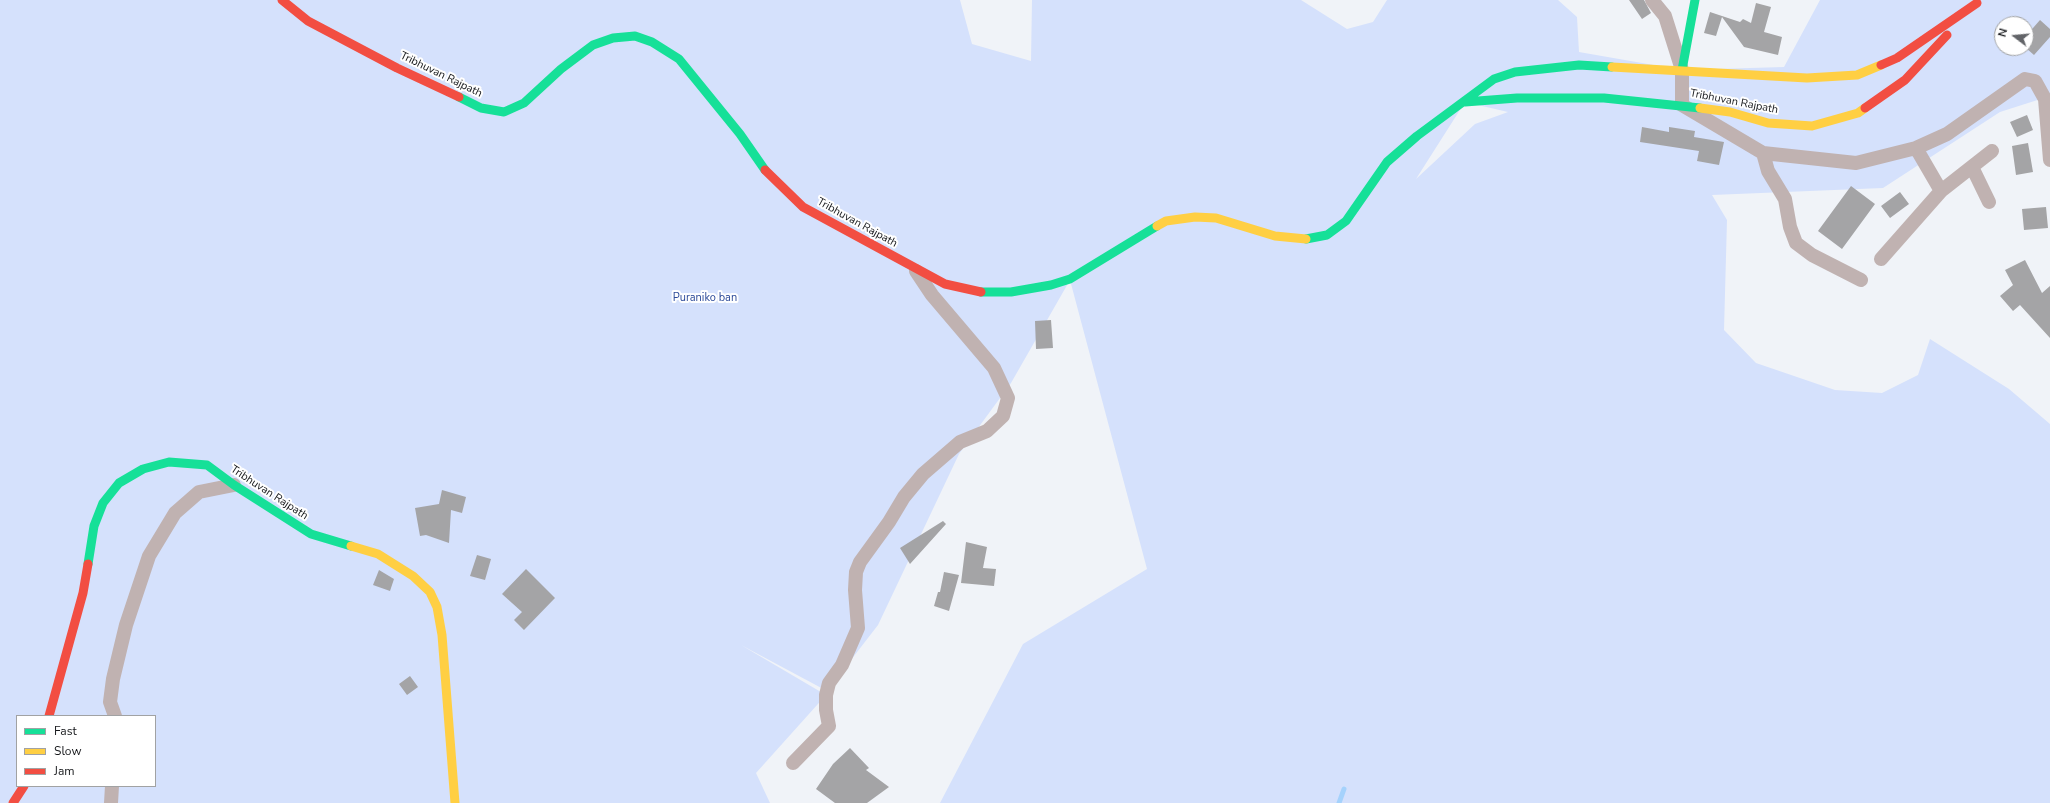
<!DOCTYPE html>
<html>
<head>
<meta charset="utf-8">
<style>
  body { margin:0 }
  #map { position:relative; width:2050px; height:803px; overflow:hidden; background:#f0f3f8; font-family:"Nunito Sans",sans-serif }
  canvas { display:block }
  .legend { position:absolute; left:16px; top:715px; width:140px; height:72px; box-sizing:border-box; background:#fff; border:1px solid #a1a2a3; margin:0; padding:5px 7px; list-style:none; font-size:12px; color:#15171a }
  .legend li { display:flex; align-items:center; gap:8px; height:20px }
  .legend b { width:20px; border:1px solid #a1a2a3 }
  .north { position:absolute; left:1994px; top:16px; width:40px; height:40px; box-sizing:border-box; background:#fff; border:1px solid #a1a2a3; border-radius:50%; rotate:286deg; font-size:11px; font-weight:700; line-height:16px; text-align:center; color:#15171a }
  .north::after { content:''; display:block; margin:auto; width:14px; height:18px; background:#626468; clip-path:polygon(50% 0,100% 100%,50% 72%,0 100%) }
</style>
</head>
<body>
<div id="map">
<canvas width="2050" height="803"></canvas>
<ul class="legend">
<li><b style="height:5px;background:#16e098"></b>Fast</li>
<li><b style="height:5px;background:#ffcf43"></b>Slow</li>
<li><b style="height:5px;background:#f24e42"></b>Jam</li>
</ul>
<div class="north">N</div>
</div>
<script>
const g = document.querySelector('canvas').getContext('2d');
g.lineJoin = 'round';
function fillPath(path, color) { g.fillStyle = color; g.fill(path, 'evenodd'); }
const shape = rows => new Path2D(rows.map(r => 'M' + r).join(''));
function trace(path, color, width, dash) { g.strokeStyle = color; g.lineWidth = width; g.lineCap = dash ? 'butt' : 'round'; g.setLineDash(dash || []); g.stroke(path); }
function write(font, color, halo, rows, align = 'center') {
  g.font = font + ' "Nunito Sans",sans-serif'; g.lineWidth = 4; g.setLineDash([]); g.textBaseline = 'middle'; g.strokeStyle = halo; g.fillStyle = color; for (const [text, x, y, turn = 0] of rows) {
    g.save(); g.translate(x, y); g.rotate((+turn || 0) * Math.PI / 180); g.textAlign = isNaN(turn) ? turn : align; if (halo) g.strokeText(text, 0, 0); g.fillText(text, 0, 0); g.restore();
  }
}
const green = shape([
  [0,0,960,0,972,44,1031,61,1032,0,1301,0,1347,29,1373,22,1387,0,1558,0,1577,17,1579,52,1682,70,1784,67,1820,0,2050,0,2050,96,2000,112,1883,188,1712,195,1727,220,1724,330,1756,363,1835,390,1882,393,1918,375,1930,339,2009,389,2050,424,2050,803,940,803,1023,644,1147,569,1070,280,1011,383,959,454,878,625,827,691,741,645,826,695,756,773,770,803,0,803],
  [2002,24,2026,24,2026,48,2002,48],
  [1465,102,1508,112,1475,124,1416,179],
  [17,716,155,716,155,786,17,786]
]);
const stream = shape([
  [1339,803,1344,789]
]);
const building = shape([
  [1629,0,1644,0,1651,13,1642,19],
  [1756,3,1771,7,1764,32,1782,37,1778,55,1744,47,1722,17,1716,36,1704,33,1710,12,1740,22,1743,19,1751,23],
  [2040,20,2050,29,2050,37,2034,55,2026,48,2026,36],
  [2027,115,2033,130,2017,137,2010,122],
  [1642,127,1669,132,1669,127,1695,131,1694,137,1724,142,1719,165,1697,161,1699,151,1640,142],
  [2028,143,2033,172,2016,175,2012,146],
  [1851,186,1875,204,1842,249,1818,231],
  [1900,192,1909,204,1890,218,1881,206],
  [2046,207,2048,228,2024,230,2022,209],
  [2025,260,2042,293,2050,286,2050,338,2020,305,2013,311,2000,296,2013,285,2005,270],
  [1051,320,1053,348,1036,349,1035,321],
  [442,490,466,497,462,513,451,510,449,543,426,535,420,536,415,508,439,504],
  [943,521,946,524,910,564,900,548],
  [966,542,987,547,983,568,996,569,994,586,961,583],
  [477,555,491,559,485,580,470,576],
  [526,569,555,598,524,630,514,620,522,612,502,594],
  [379,570,394,579,390,591,373,585],
  [944,572,959,575,949,611,934,606,938,592,940,592],
  [410,676,418,687,407,695,399,684],
  [850,748,869,768,866,770,889,787,867,803,835,803,816,789,833,764]
]);
const street = shape([
  [1652,0,1665,16,1682,70,1682,105,1763,153,1856,163,1916,148,1947,134,2025,79,2035,81,2045,99,2050,160],
  [1916,148,1941,191,1992,151],
  [1763,153,1768,171,1785,199,1790,227,1796,243,1812,255,1861,280],
  [1972,167,1989,202],
  [1881,259,1941,191],
  [115,716,110,702,113,679,126,625,149,556,175,513,199,492,234,485],
  [793,763,829,726,826,710,826,695,829,683,842,665,858,628,855,590,856,572,860,562,889,522,904,497,923,474,960,442,987,431,1003,416,1008,398,994,368,932,295,916,271],
  [111,803,112,786]
]);
const fast = shape([
  [1682,70,1695,0],
  [459,97,481,108,504,112,524,103,561,69,593,45,613,38,635,36,652,42,679,59,740,134,765,170],
  [1465,102,1517,98,1604,98,1700,108],
  [1306,239,1327,235,1346,221,1387,162,1417,136,1494,79,1515,72,1579,65,1612,67],
  [981,292,1011,292,1051,285,1070,279,1157,226],
  [88,564,94,526,103,503,119,483,143,469,169,462,207,465,234,485,311,534,351,546]
]);
const slow = shape([
  [1612,67,1807,78,1857,75,1881,65],
  [1700,108,1730,112,1768,123,1812,126,1858,113,1865,108],
  [1157,226,1166,221,1195,217,1216,218,1275,236,1306,239],
  [351,546,378,554,413,576,430,592,437,607,442,635,455,803]
]);
const jam = shape([
  [282,0,308,21,397,68,459,97],
  [1881,65,1897,58,1977,3],
  [1865,108,1905,80,1947,35],
  [765,170,803,207,945,284,981,292],
  [49,716,83,593,88,564],
  [13,803,24,786]
]);
const streetNames = [
  ["Tribhuvan Rajpath",441,75,26],
  ["Tribhuvan Rajpath",1734,102,11],
  ["Tribhuvan Rajpath",857,223,29],
  ["Tribhuvan Rajpath",269,493,33]
];
const parkNames = [
  ["Puraniko ban",705,298]
];
fillPath(green, '#d5e1fc');
trace(stream, '#a5d2fc', 5);
fillPath(building, '#a4a4a6');
trace(street, '#c0b2b1', 14);
trace(fast, '#16e098', 9);
trace(slow, '#ffcf43', 9);
trace(jam, '#f24e42', 9);
write('11px', '#15171a', '#fff', streetNames);
write('11px', '#2c4a99', '#fff', parkNames);
</script>
</body>
</html>
